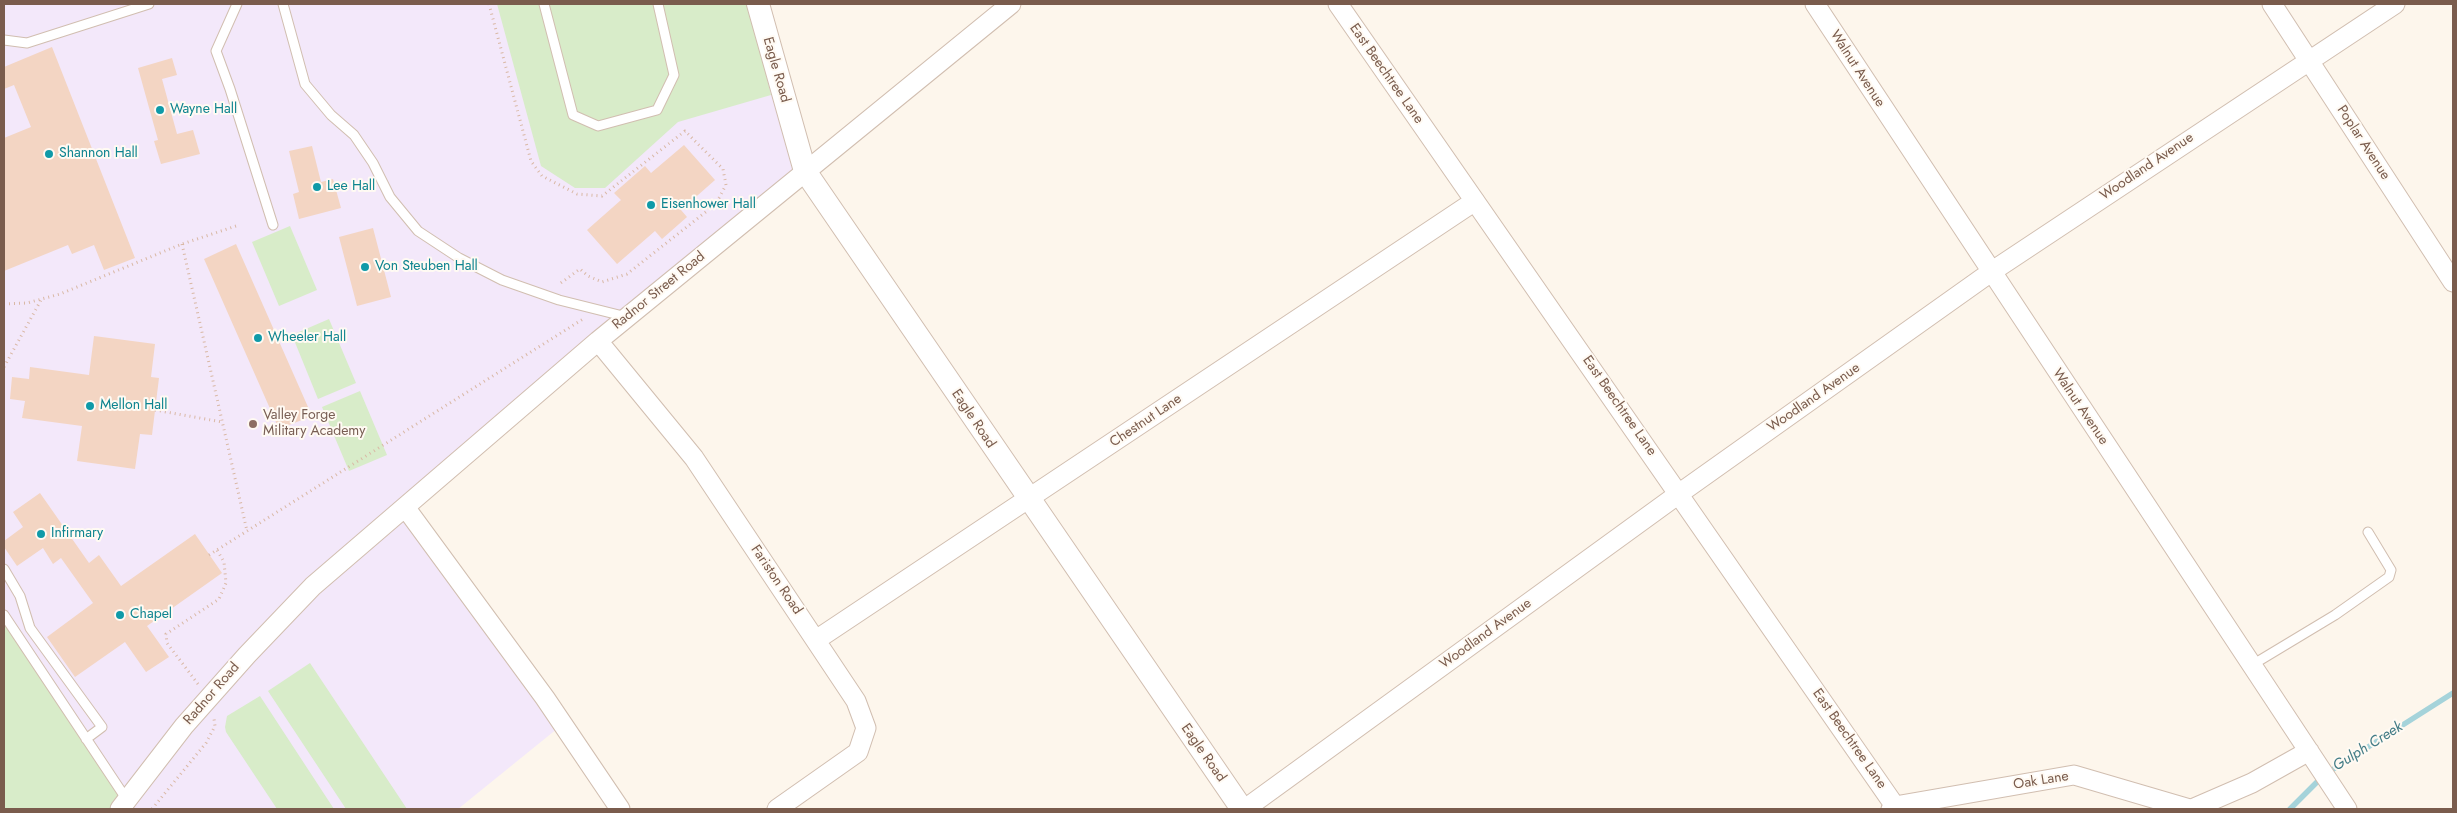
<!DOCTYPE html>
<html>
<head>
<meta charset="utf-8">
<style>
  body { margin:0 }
  #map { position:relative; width:2457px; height:813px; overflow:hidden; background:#fdf6ec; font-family:Jost,sans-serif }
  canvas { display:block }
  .frame { position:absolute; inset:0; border:5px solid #7a5c4d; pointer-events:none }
</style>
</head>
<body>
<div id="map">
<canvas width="2457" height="813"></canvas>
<div class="frame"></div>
</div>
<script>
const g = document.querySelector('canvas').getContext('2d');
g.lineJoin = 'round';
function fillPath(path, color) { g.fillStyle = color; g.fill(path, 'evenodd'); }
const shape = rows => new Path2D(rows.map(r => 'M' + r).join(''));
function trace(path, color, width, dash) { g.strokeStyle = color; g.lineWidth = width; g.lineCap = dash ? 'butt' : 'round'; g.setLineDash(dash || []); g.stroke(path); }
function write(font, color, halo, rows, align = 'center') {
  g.font = font + ' Jost,sans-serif'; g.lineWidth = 4; g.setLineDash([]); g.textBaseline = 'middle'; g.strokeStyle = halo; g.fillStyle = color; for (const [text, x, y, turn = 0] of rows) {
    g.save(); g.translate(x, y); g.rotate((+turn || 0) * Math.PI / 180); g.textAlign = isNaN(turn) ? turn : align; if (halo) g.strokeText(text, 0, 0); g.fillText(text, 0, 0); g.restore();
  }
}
const education = shape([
  [4,4,758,4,805,171,405,507,563,724,458,809,120,809,4,615]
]);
const green = shape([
  [497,4,749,4,771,95,678,122,605,188,575,188,541,166],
  [290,226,317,290,279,306,252,242],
  [329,319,356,383,318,399,292,335],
  [360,391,387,455,349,471,322,407],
  [4,615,127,800,120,809,4,809],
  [310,663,407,809,346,809,268,691],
  [260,696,334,809,277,809,226,732,225,727,227,716]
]);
const stream = shape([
  [2290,809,2324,775,2453,693]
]);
const building = shape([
  [52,47,135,258,104,270,94,245,72,254,68,245,4,271,4,138,31,127,14,85,4,89,4,67],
  [172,58,177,75,162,79,177,134,193,130,200,154,161,164,154,141,158,140,138,68],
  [684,145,715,180,681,210,687,217,662,239,655,231,617,264,587,230,621,200,614,193,645,166,651,173],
  [312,146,321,182,333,179,341,208,299,219,293,194,299,192,289,151],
  [373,228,391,297,357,306,339,237],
  [236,244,312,416,279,429,204,259],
  [94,336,155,344,151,377,159,378,152,435,140,434,135,469,77,461,82,426,22,418,25,401,10,399,12,377,29,379,30,367,89,375],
  [40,493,89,563,99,555,121,586,195,534,222,573,147,626,169,657,146,672,125,642,75,677,47,637,93,603,61,558,53,564,43,548,17,566,4,547,4,541,23,527,13,512]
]);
const path = shape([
  [489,4,531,161,542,176,577,194,602,196,685,131,723,169,726,185,719,198,707,211,627,274,602,282,588,276,580,269,558,285],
  [182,244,247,531],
  [4,304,27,303,60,294,182,244,236,226],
  [4,367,41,300],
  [155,410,222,422],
  [209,555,583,319],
  [198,684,167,643,166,634,219,599,226,583,224,562,217,550],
  [152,809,206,743,215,726,214,719]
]);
const service = shape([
  [237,4,216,51,230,89,273,225],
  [283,4,305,84,331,115,354,135,373,163,390,197,418,231,459,258,502,280,559,300,627,317],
  [544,4,573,115,598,126,657,110,674,75,658,4],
  [4,40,27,43,149,4],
  [4,569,20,596,30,628,102,727,86,739],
  [4,615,127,800],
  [2252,665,2335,615,2389,577,2391,570,2368,532]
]);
const minor = shape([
  [1338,4,1897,809],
  [1815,4,2347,809],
  [2272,4,2453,282],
  [598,341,694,458,856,701,866,728,858,752,777,809],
  [405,507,545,698,620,809],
  [816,640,1475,201],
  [120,809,184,726,247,655,313,586,598,341,1011,4],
  [1245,809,1680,493,1991,272,2395,4],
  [1891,809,1895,806,2074,775,2190,809],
  [2192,809,2252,783,2309,751]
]);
const tertiary = shape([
  [758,4,805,171,1242,809]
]);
const markers = [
  [160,110,5,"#0f9aa8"],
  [49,154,5,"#0f9aa8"],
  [317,187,5,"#0f9aa8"],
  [651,205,5,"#0f9aa8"],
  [365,267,5,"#0f9aa8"],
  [258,338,5,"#0f9aa8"],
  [90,406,5,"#0f9aa8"],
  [253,424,5,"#8d6e63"],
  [41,534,5,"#0f9aa8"],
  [120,615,5,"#0f9aa8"]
];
const streetNames = [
  ["Walnut Avenue",1857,69,57],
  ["Eagle Road",776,70,74],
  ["East Beechtree Lane",1386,74,55],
  ["Poplar Avenue",2363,143,57],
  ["Woodland Avenue",2147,167,-34],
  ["Radnor Street Road",659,291,-39],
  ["Woodland Avenue",1814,398,-35],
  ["East Beechtree Lane",1619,406,55],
  ["Walnut Avenue",2080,407,56],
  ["Eagle Road",973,419,56],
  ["Chestnut Lane",1146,421,-34],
  ["Fariston Road",776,580,56],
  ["Woodland Avenue",1486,634,-36],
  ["Radnor Road",212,694,-49],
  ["East Beechtree Lane",1849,739,55],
  ["Eagle Road",1203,753,55],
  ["Oak Lane",2041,781,-9]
];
const cultureNames = [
  ["Wayne Hall",170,110],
  ["Shannon Hall",59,154],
  ["Lee Hall",327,187],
  ["Eisenhower Hall",661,205],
  ["Von Steuben Hall",375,267],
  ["Wheeler Hall",268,338],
  ["Mellon Hall",100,406],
  ["Infirmary",51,534],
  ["Chapel",130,615]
];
const educationNames = [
  ["Valley Forge",263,416],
  ["Military Academy",263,432]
];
const waterNames = [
  ["Gulph Creek",2368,747,-32]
];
fillPath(education, '#f3e8fa');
fillPath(green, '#d8ecc9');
trace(stream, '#a5d3da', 5.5);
fillPath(building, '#f3d5c3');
trace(service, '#d1beb0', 11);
trace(minor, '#d1beb0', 21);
trace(tertiary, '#d1beb0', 24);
trace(path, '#d9b8a5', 3, [1, 4]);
trace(service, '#fff', 9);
trace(minor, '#fff', 19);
trace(tertiary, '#fff', 22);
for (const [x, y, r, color] of markers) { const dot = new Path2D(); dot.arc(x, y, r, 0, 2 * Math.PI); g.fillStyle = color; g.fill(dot); trace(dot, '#fffaf3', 2); }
write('14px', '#7a5c4d', '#fffaf3', streetNames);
write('14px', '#0d838f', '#fffaf3', cultureNames, 'left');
write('14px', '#785e54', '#fffaf3', educationNames, 'left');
write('italic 15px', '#437c86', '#fffaf3', waterNames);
</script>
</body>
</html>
